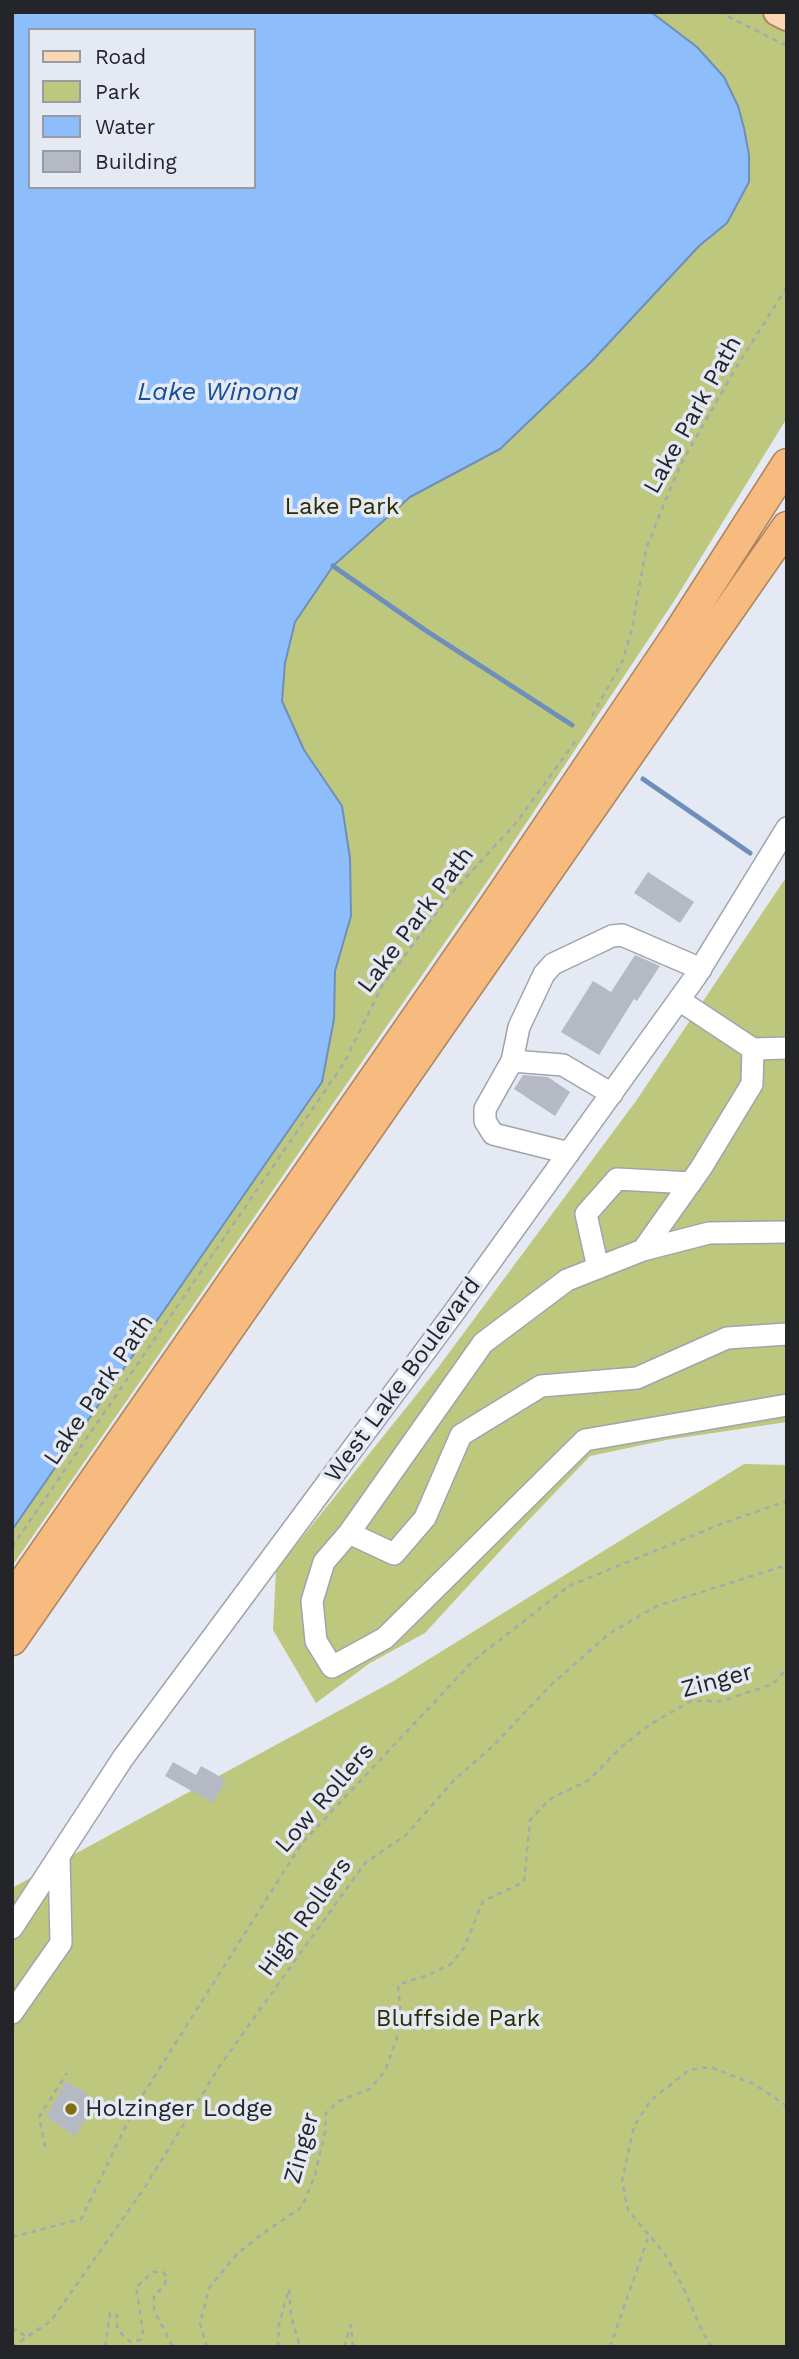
<!DOCTYPE html>
<html>
<head>
<meta charset="utf-8">
<style>
  body { margin:0 }
  #map { position:relative; width:799px; height:2359px; overflow:hidden; background:#e5e9f3; font-family:"Work Sans",sans-serif }
  canvas { display:block }
  .frame { position:absolute; inset:0; border:14px solid #242529; pointer-events:none }
  .legend { position:absolute; left:28px; top:28px; width:228px; height:161px; box-sizing:border-box; background:#e5e9f3; border:2px solid #989ba2; margin:0; padding:9px 12px; list-style:none; font-size:21px; color:#242529 }
  .legend li { display:flex; align-items:center; gap:14px; height:35px }
  .legend b { width:35px; border:2px solid #989ba2 }
</style>
</head>
<body>
<div id="map">
<canvas width="799" height="2359"></canvas>
<div class="frame"></div>
<ul class="legend">
<li><b style="height:9px;background:#fad6b2"></b>Road</li>
<li><b style="height:19px;background:#bdc77e"></b>Park</li>
<li><b style="height:19px;background:#8ebdfb"></b>Water</li>
<li><b style="height:19px;background:#b5b9c3"></b>Building</li>
</ul>
</div>
<script>
const g = document.querySelector('canvas').getContext('2d');
g.lineJoin = 'round';
function fillPath(path, color) { g.fillStyle = color; g.fill(path, 'evenodd'); }
const shape = rows => new Path2D(rows.map(r => 'M' + r).join(''));
function trace(path, color, width, dash) { g.strokeStyle = color; g.lineWidth = width; g.lineCap = dash ? 'butt' : 'round'; g.setLineDash(dash || []); g.stroke(path); }
function write(font, color, halo, rows, align = 'center') {
  g.font = font + ' "Work Sans",sans-serif'; g.lineWidth = 7; g.setLineDash([]); g.textBaseline = 'middle'; g.strokeStyle = halo; g.fillStyle = color; for (const [text, x, y, turn = 0] of rows) {
    g.save(); g.translate(x, y); g.rotate((+turn || 0) * Math.PI / 180); g.textAlign = isNaN(turn) ? turn : align; if (halo) g.strokeText(text, 0, 0); g.fillText(text, 0, 0); g.restore();
  }
}
const green = shape([
  [12,12,787,12,787,418,676,598,493,873,12,1566],
  [30,30,254,30,254,187,30,187],
  [787,876,787,1422,666,1440,590,1456,523,1526,425,1633,370,1663,316,1703,273,1630,276,1570,434,1373,636,1101],
  [744,1464,787,1465,787,2347,12,2347,12,1888,392,1682]
]);
const water = shape([
  [12,12,651,12,697,47,724,77,738,106,744,128,749,155,749,182,727,223,699,246,591,362,500,449,410,497,333,566,295,622,285,663,282,701,304,750,342,806,350,858,351,916,335,971,334,1019,322,1082,12,1530,12,12],
  [30,30,254,30,254,187,30,187,30,30]
]);
const stream = shape([
  [333,566,425,630,572,725],
  [643,779,750,853]
]);
const building = shape([
  [648,872,694,902,680,923,634,893],
  [635,955,660,966,637,1001,634,999,599,1055,561,1032,593,981,611,992],
  [523,1075,548,1077,570,1092,555,1116,514,1089],
  [173,1762,196,1775,201,1766,226,1780,213,1803,165,1776],
  [66,2081,98,2101,75,2136,46,2117]
]);
const path = shape([
  [719,12,787,46],
  [592,716,623,660,632,629,646,549,668,494,682,462,737,366,787,287],
  [12,1547,344,1063,382,986,449,896,516,823,577,739],
  [45,2147,39,2117,67,2073],
  [12,2237,81,2219,134,2109,302,1843,474,1660,569,1586,721,1524,787,1501],
  [12,2328,27,2337],
  [12,2347,51,2321,145,2187,221,2064,365,1863,406,1835,455,1779,494,1745,553,1683,610,1633,657,1606,787,1565],
  [105,2347,110,2313,117,2315,117,2327,124,2337,131,2342,140,2340,143,2331,136,2287,153,2272,163,2272,167,2277,164,2286,154,2296,154,2310,173,2347],
  [207,2347,200,2324,209,2288,237,2254,262,2234,302,2207,315,2175,325,2132,326,2113,339,2101,370,2089,385,2071,397,2038,400,2007,398,1985,428,1975,451,1964,464,1948,483,1901,524,1882,530,1820,550,1799,589,1780,620,1748,649,1725,691,1701,722,1701,773,1684,787,1668],
  [278,2347,279,2324,289,2289,291,2316,300,2347],
  [344,2347,351,2325,353,2347],
  [610,2347,649,2235],
  [711,2347,702,2331,684,2289,665,2254,628,2210,622,2181,634,2126,650,2101,689,2070,710,2067,754,2084,787,2106]
]);
const minor = shape([
  [679,1000,753,1049,787,1048],
  [753,1049,752,1084,701,1168,643,1250,567,1280,483,1343,349,1533,324,1562,312,1601,316,1641,332,1667,385,1638,585,1440,787,1405],
  [512,1061,563,1065,612,1094],
  [569,1153,493,1134,485,1121,485,1109,512,1061,519,1027,544,974,553,964,612,936,622,935,701,969],
  [643,1250,709,1233,787,1232],
  [598,1268,586,1214,617,1179,691,1183],
  [349,1533,394,1554,425,1518,461,1435,541,1386,637,1378,727,1338,787,1334],
  [12,1928,123,1758,452,1315,696,976,787,828],
  [12,2013,61,1943,59,1856]
]);
const major = shape([
  [777,12,787,17]
]);
const highway = shape([
  [12,1599,495,905,676,637,787,464],
  [12,1640,787,527]
]);
const markers = [
  [71,2109,7,"#806f0e"]
];
const streetNames = [
  ["Lake Park Path",693,415,-61],
  ["Lake Park Path",416,920,-53],
  ["West Lake Boulevard",403,1380,-54],
  ["Lake Park Path",99,1390,-56],
  ["Zinger",717,1681,-15],
  ["Low Rollers",325,1798,-49],
  ["High Rollers",305,1917,-54],
  ["Zinger",302,2148,-74]
];
const parkNames = [
  ["Lake Park",342,507],
  ["Bluffside Park",458,2019]
];
const poiNames = [
  ["Holzinger Lodge",85,2109]
];
const waterNames = [
  ["Lake Winona",218,392]
];
fillPath(green, '#bdc77e');
fillPath(water, '#8ebdfb');
trace(water, '#6e8fbc', 2);
trace(stream, '#6e8fbc', 5);
fillPath(building, '#b5b9c3');
trace(minor, '#9fa4ad', 24);
trace(major, '#ad8661', 30);
trace(highway, '#ad8661', 33);
trace(path, '#a6a9b1', 2.5, [5, 5]);
trace(minor, '#fff', 21);
trace(major, '#fad6b2', 26);
trace(highway, '#f7ba7f', 30);
for (const [x, y, r, color] of markers) { const dot = new Path2D(); dot.arc(x, y, r, 0, 2 * Math.PI); g.fillStyle = color; g.fill(dot); trace(dot, '#e5e9f3', 2.5); }
write('24px', '#242529', '#e5e9f3', streetNames);
write('24px', '#292d01', '#e5e9f3', parkNames);
write('24px', '#242529', '#e5e9f3', poiNames, 'left');
write('italic 26px', '#174f94', '#e5e9f3', waterNames);
</script>
</body>
</html>
